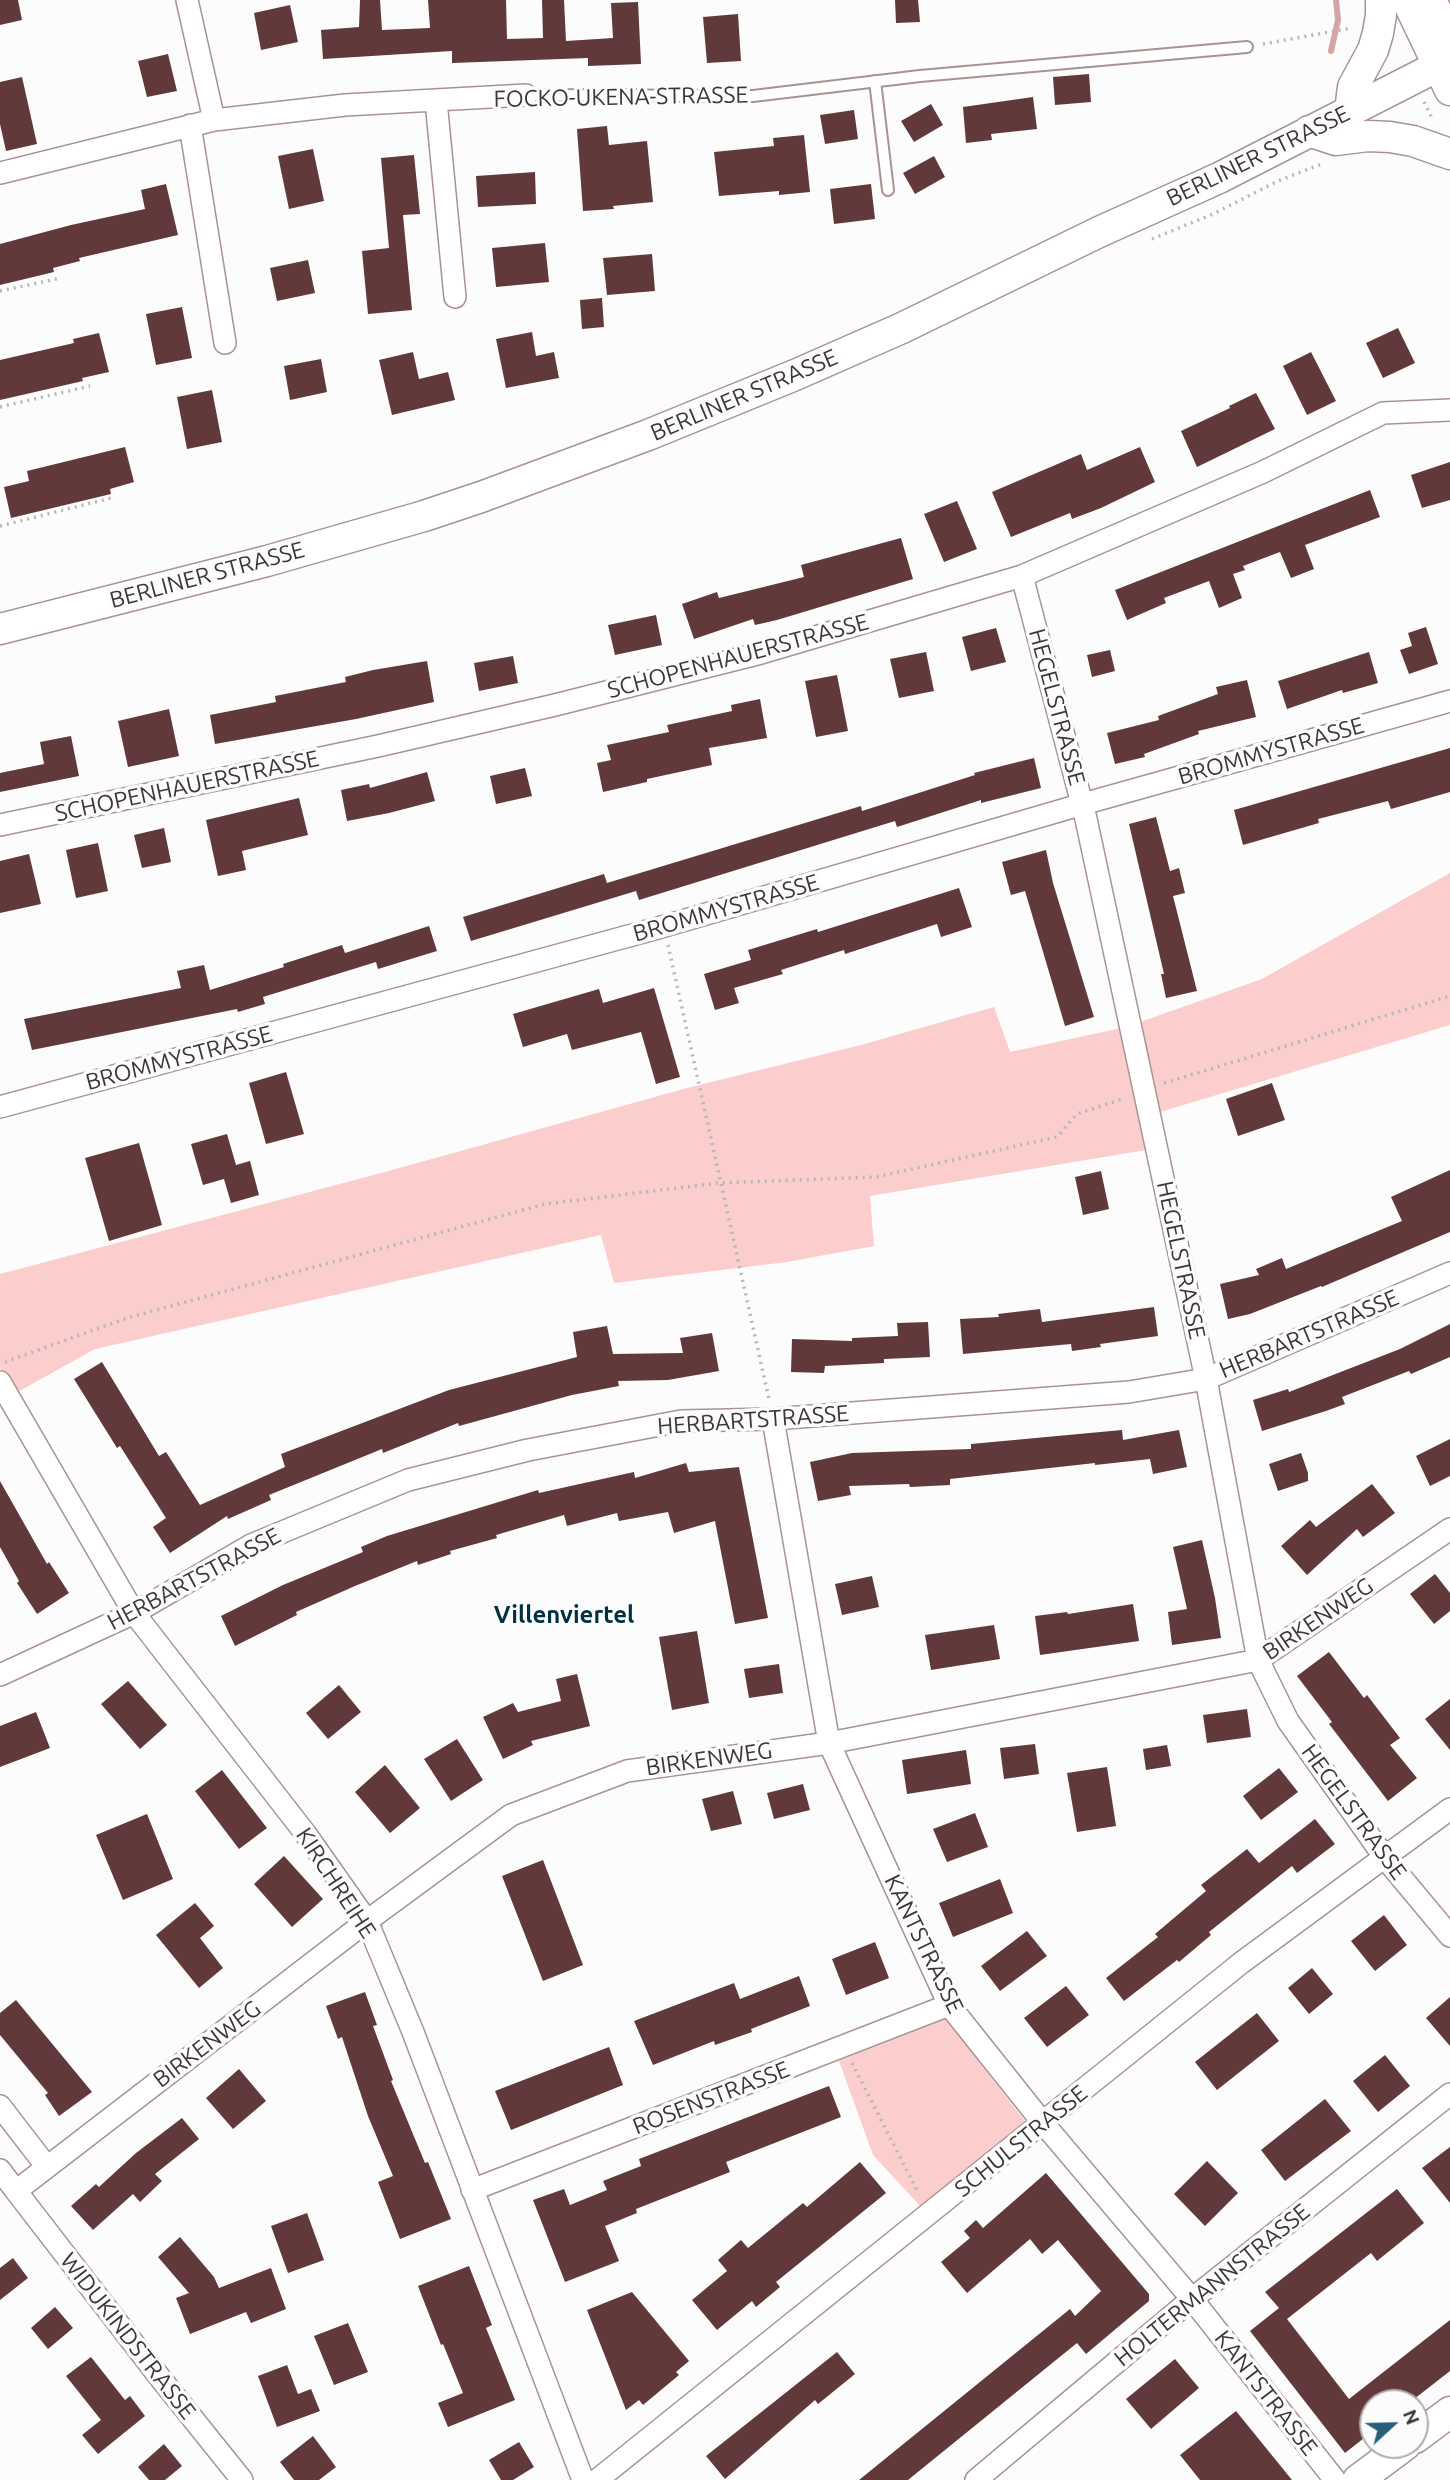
<!DOCTYPE html>
<html>
<head>
<meta charset="utf-8">
<style>
  body { margin:0 }
  #map { position:relative; width:1450px; height:2480px; overflow:hidden; background:#fcfcfc; font-family:Ubuntu,sans-serif }
  canvas { display:block }
  .north { position:absolute; left:1359px; top:2389px; width:70px; height:70px; box-sizing:border-box; background:#fcfcfc; border:2px solid #b0acac; border-radius:50%; rotate:68deg; font-size:19px; font-weight:700; line-height:28px; text-align:center; color:#3e3535 }
  .north::after { content:''; display:block; margin:auto; width:24px; height:32px; background:#256078; clip-path:polygon(50% 0,100% 100%,50% 72%,0 100%) }
</style>
</head>
<body>
<div id="map">
<canvas width="1450" height="2480"></canvas>
<div class="north">N</div>
</div>
<script>
const g = document.querySelector('canvas').getContext('2d');
g.lineJoin = 'round';
function fillPath(path, color) { g.fillStyle = color; g.fill(path, 'evenodd'); }
const shape = rows => new Path2D(rows.map(r => 'M' + r).join(''));
function trace(path, color, width, dash) { g.strokeStyle = color; g.lineWidth = width; g.lineCap = dash ? 'butt' : 'round'; g.setLineDash(dash || []); g.stroke(path); }
function write(font, color, halo, rows, align = 'center') {
  g.font = font + ' Ubuntu,sans-serif'; g.lineWidth = 7; g.setLineDash([]); g.textBaseline = 'middle'; g.strokeStyle = halo; g.fillStyle = color; for (const [text, x, y, turn = 0] of rows) {
    g.save(); g.translate(x, y); g.rotate((+turn || 0) * Math.PI / 180); g.textAlign = isNaN(turn) ? turn : align; if (halo) g.strokeText(text, 0, 0); g.fillText(text, 0, 0); g.restore();
  }
}
const green = shape([
  [1450,873,1450,1025,1150,1115,1152,1149,870,1196,874,1246,787,1262,614,1283,601,1235,95,1349,14,1394,0,1368,0,1274,385,1172,687,1088,861,1045,994,1007,1010,1052,1126,1027,1262,979],
  [946,2019,1027,2124,922,2208,873,2155,839,2061]
]);
const stream = shape([
  [1331,51,1338,20,1336,0]
]);
const building = shape([
  [0,0,18,0,22,20,0,25],
  [360,0,380,0,382,30,430,28,428,0,506,0,507,39,543,38,542,0,564,0,566,41,613,38,611,3,638,2,641,64,588,66,588,58,452,63,452,51,323,59,321,30,359,27],
  [895,0,918,0,920,22,896,23],
  [290,5,298,42,261,50,254,13],
  [738,14,741,61,707,63,703,17],
  [168,54,177,91,147,97,138,61],
  [1089,74,1091,102,1055,105,1053,77],
  [22,77,37,144,6,151,0,124,0,82],
  [1033,97,1037,129,991,134,992,140,966,143,963,107],
  [931,104,943,125,914,142,901,121],
  [854,110,858,139,825,144,820,115],
  [607,126,609,145,647,141,653,202,613,206,614,209,583,211,577,129],
  [804,135,810,192,779,195,779,191,719,196,714,152,774,146,773,138],
  [313,149,324,201,289,209,278,156],
  [414,155,420,214,403,215,412,310,368,314,362,251,389,248,381,158],
  [934,156,945,177,915,194,903,173],
  [535,172,536,204,478,207,476,176],
  [166,184,178,235,79,258,80,261,53,268,54,272,0,285,0,244,71,225,145,209,141,190],
  [871,184,875,219,834,224,830,189],
  [545,243,549,282,496,287,492,248],
  [652,254,655,291,607,295,603,258],
  [308,260,315,293,277,301,270,268],
  [602,298,604,327,582,329,580,300],
  [182,307,192,358,156,365,146,314],
  [1398,328,1415,363,1383,378,1366,343],
  [532,332,536,356,554,352,559,378,506,388,496,339],
  [99,333,109,372,82,378,83,381,0,400,0,360,74,343,73,339],
  [413,352,419,379,448,372,455,400,392,415,379,360],
  [1311,352,1336,401,1307,415,1283,366],
  [321,359,327,392,290,400,284,366],
  [212,390,222,442,187,449,177,397],
  [1256,393,1275,429,1197,467,1181,431,1230,408,1229,406],
  [125,447,134,482,110,489,111,494,11,518,4,487,29,481,27,471],
  [1140,447,1155,482,1101,508,1072,519,1070,513,1011,537,992,492,1081,454,1087,470],
  [1450,462,1450,500,1422,508,1411,475],
  [1370,490,1380,517,1305,545,1314,569,1291,578,1280,552,1243,566,1245,570,1233,574,1242,598,1219,608,1209,581,1164,598,1166,603,1127,620,1115,590],
  [957,501,977,549,944,562,924,514],
  [901,538,913,579,777,620,755,625,753,619,694,639,682,604,717,592,719,598,804,577,801,565],
  [656,615,662,645,615,655,608,625],
  [1426,627,1438,664,1409,674,1400,650,1412,646,1408,633],
  [996,628,1006,662,971,671,962,637],
  [1110,650,1115,671,1092,677,1087,655],
  [926,652,934,691,899,698,890,659],
  [1369,652,1378,683,1343,693,1342,690,1287,709,1278,681],
  [513,656,518,683,479,691,474,663],
  [427,661,434,702,356,719,215,744,210,715,276,702,275,696,346,682,345,677,373,670],
  [837,675,848,731,816,737,805,681],
  [1247,680,1256,717,1198,731,1199,734,1144,754,1145,757,1115,764,1107,733,1159,720,1158,716,1218,694,1216,687],
  [760,699,767,738,709,748,712,765,647,779,647,782,603,792,597,763,611,760,607,745,669,732,667,725,732,711,731,705],
  [169,709,179,756,128,767,118,721],
  [71,736,79,776,0,792,0,773,44,764,40,742],
  [1450,748,1450,792,1391,809,1388,801,1318,819,1319,823,1243,845,1234,810],
  [1034,758,1041,788,981,803,981,800,897,827,895,821,639,900,636,891,471,941,463,917,604,874,607,883,861,806,862,811,975,775,974,773],
  [525,768,532,796,496,804,490,776],
  [427,772,435,801,389,813,347,821,341,790,369,784,370,788],
  [299,798,308,835,242,851,246,870,218,876,206,820],
  [1156,817,1170,871,1179,868,1185,893,1173,896,1197,991,1166,998,1161,974,1164,974,1129,824],
  [164,828,171,862,142,868,134,835],
  [98,843,108,891,76,898,66,850],
  [1046,850,1053,883,1094,1017,1065,1026,1025,891,1011,895,1002,862],
  [29,854,41,904,0,913,0,861],
  [959,888,972,927,941,937,937,924,845,954,844,950,781,970,783,974,734,988,739,1003,715,1010,704,974,751,960,748,950,817,929,818,932],
  [429,926,437,951,378,969,376,962,263,997,265,1004,238,1012,237,1009,32,1050,24,1019,181,988,177,971,204,965,210,990,284,967,283,964,342,945,345,953],
  [654,988,680,1077,656,1084,641,1032,572,1050,567,1034,523,1047,513,1014,599,989,603,1003],
  [286,1072,304,1134,266,1144,249,1083],
  [1272,1083,1285,1120,1238,1136,1226,1099],
  [227,1134,236,1165,250,1161,259,1195,231,1203,224,1179,203,1185,191,1144],
  [139,1143,162,1225,109,1241,85,1158],
  [1450,1170,1450,1232,1322,1287,1321,1286,1250,1314,1228,1319,1220,1284,1259,1275,1256,1269,1282,1258,1286,1269,1402,1221,1391,1197],
  [1101,1171,1109,1209,1083,1215,1075,1177],
  [1154,1307,1158,1336,1100,1344,1101,1347,1072,1351,1071,1344,963,1354,960,1319,999,1317,998,1314,1040,1309,1042,1322],
  [928,1322,930,1357,884,1359,884,1363,825,1366,824,1373,791,1372,792,1339,852,1341,852,1338,898,1336,897,1323],
  [1450,1324,1450,1357,1411,1374,1409,1371,1342,1397,1345,1404,1326,1411,1262,1431,1253,1400,1288,1389,1289,1392,1400,1349],
  [607,1326,613,1354,683,1353,680,1338,712,1333,719,1371,668,1380,618,1381,619,1386,572,1395,459,1426,458,1423,383,1453,382,1449,269,1495,271,1500,228,1519,227,1516,170,1553,153,1527,166,1518,120,1446,117,1448,74,1379,102,1362,159,1456,166,1452,200,1505,285,1467,281,1454,449,1390,577,1357,573,1332],
  [1122,1430,1123,1440,1179,1430,1187,1467,1153,1474,1150,1459,1095,1465,1095,1463,950,1479,950,1485,910,1487,909,1484,849,1486,851,1495,818,1501,810,1462,852,1453,971,1449,971,1444],
  [1450,1439,1450,1476,1430,1486,1416,1456],
  [1301,1453,1308,1473,1308,1481,1278,1491,1269,1464],
  [686,1463,689,1472,739,1467,768,1618,735,1624,715,1521,674,1533,668,1512,619,1521,617,1513,567,1526,564,1515,496,1535,497,1538,450,1551,451,1554,418,1565,417,1561,355,1586,296,1612,297,1615,235,1646,221,1616,283,1585,363,1552,361,1547,387,1536,538,1490,539,1493,634,1472,635,1478],
  [0,1481,47,1564,49,1562,69,1593,37,1614,17,1583,19,1581,0,1547],
  [1372,1484,1395,1513,1363,1537,1357,1529,1307,1575,1281,1546,1310,1520,1316,1527],
  [1202,1540,1215,1598,1221,1638,1172,1645,1168,1612,1187,1609,1173,1547],
  [1435,1574,1450,1593,1450,1611,1434,1624,1410,1594],
  [872,1576,879,1607,842,1615,835,1584],
  [1133,1604,1139,1641,1040,1655,1035,1616,1067,1612,1068,1614],
  [994,1625,1000,1659,931,1670,925,1635],
  [697,1631,709,1703,672,1710,659,1637],
  [1329,1652,1364,1698,1367,1695,1400,1738,1390,1745,1417,1778,1388,1801,1329,1724,1332,1722,1297,1676],
  [779,1664,783,1693,749,1698,744,1669],
  [577,1674,590,1726,531,1741,533,1745,503,1759,483,1717,513,1703,518,1712,561,1701,556,1679],
  [128,1681,167,1725,140,1749,101,1704],
  [339,1685,361,1712,328,1739,306,1713],
  [1450,1699,1450,1750,1425,1719],
  [1247,1709,1251,1737,1207,1743,1203,1715],
  [36,1712,50,1748,0,1767,0,1726],
  [457,1739,483,1780,451,1801,424,1759],
  [1035,1744,1039,1774,1004,1779,1000,1748],
  [1167,1745,1171,1766,1146,1770,1143,1749],
  [966,1750,971,1784,907,1794,902,1760],
  [385,1765,420,1808,390,1833,355,1792],
  [1107,1767,1116,1826,1077,1832,1067,1773],
  [1279,1768,1298,1792,1261,1820,1243,1796],
  [222,1770,267,1828,239,1849,195,1791],
  [803,1784,810,1810,774,1819,767,1793],
  [733,1791,742,1824,711,1831,702,1799],
  [975,1813,988,1847,947,1862,933,1829],
  [147,1814,173,1879,123,1900,96,1835],
  [1315,1819,1335,1844,1297,1873,1292,1866,1209,1932,1211,1935,1179,1962,1177,1960,1124,2001,1106,1978,1158,1937,1155,1934,1206,1891,1201,1885,1247,1849,1259,1863],
  [284,1856,323,1899,292,1927,254,1884],
  [543,1860,583,1965,543,1981,502,1876],
  [1000,1879,1013,1913,953,1937,939,1903],
  [195,1903,214,1926,200,1938,223,1968,199,1988,156,1935],
  [1384,1915,1407,1945,1375,1971,1351,1941],
  [1027,1931,1047,1956,1000,1991,981,1966],
  [875,1942,889,1978,846,1995,832,1959],
  [1312,1968,1333,1994,1309,2014,1288,1988],
  [799,1976,810,2006,751,2029,752,2032,715,2045,714,2041,653,2065,634,2021,734,1983,740,1999],
  [1066,1986,1089,2015,1047,2047,1024,2018],
  [365,1992,377,2025,373,2026,393,2080,391,2081,425,2163,428,2162,451,2219,400,2239,378,2182,393,2176,368,2116,342,2037,338,2039,326,2006],
  [1450,1997,1450,2046,1426,2018],
  [16,2000,92,2092,59,2116,45,2095,48,2093,0,2035,0,2013],
  [1257,2013,1279,2041,1217,2090,1195,2062],
  [609,2047,623,2085,511,2130,495,2091],
  [1385,2055,1410,2086,1378,2112,1353,2081],
  [239,2069,266,2101,233,2129,206,2098],
  [829,2086,841,2117,726,2162,730,2172,636,2209,637,2213,605,2226,619,2261,565,2282,533,2200,564,2189,570,2205,607,2190,603,2181,641,2166,639,2159],
  [1325,2099,1351,2131,1285,2181,1261,2150],
  [182,2118,199,2139,155,2174,162,2181,140,2202,133,2194,93,2230,71,2206,96,2184,99,2187,136,2153],
  [1450,2147,1450,2203,1422,2168],
  [1207,2161,1238,2193,1205,2226,1174,2194],
  [860,2162,886,2193,776,2282,780,2287,756,2307,752,2301,717,2330,692,2300,727,2271,718,2260,741,2240,748,2248,803,2203,807,2207],
  [1046,2173,1149,2294,1149,2301,1086,2354,1077,2343,908,2480,859,2480,1070,2309,1075,2316,1101,2291,1058,2240,1042,2254,1030,2239,967,2293,941,2262,970,2238,964,2231,976,2220,983,2228],
  [1397,2189,1424,2223,1377,2261,1371,2253,1287,2319,1349,2399,1450,2320,1450,2371,1409,2403,1373,2403,1373,2431,1345,2453,1250,2331,1279,2308,1265,2292],
  [307,2213,324,2260,288,2273,271,2226],
  [180,2237,214,2277,219,2288,271,2268,286,2309,251,2323,246,2312,190,2334,176,2298,189,2293,158,2257],
  [13,2258,28,2278,0,2300,0,2268],
  [469,2266,492,2325,486,2328,515,2400,448,2427,438,2403,463,2393,443,2344,441,2345,418,2286],
  [632,2292,689,2361,676,2372,679,2375,643,2405,639,2400,626,2410,587,2310],
  [55,2307,73,2328,48,2349,31,2328],
  [348,2323,368,2372,334,2385,314,2336],
  [837,2352,855,2374,818,2404,815,2400,725,2479,706,2456],
  [91,2357,125,2400,130,2396,145,2416,98,2454,82,2435,101,2420,66,2376],
  [1175,2359,1199,2388,1151,2429,1126,2399],
  [287,2365,298,2394,311,2389,320,2411,277,2427,258,2376],
  [1236,2411,1292,2480,1200,2480,1180,2455],
  [313,2436,336,2467,319,2480,294,2480,280,2462],
  [519,2442,534,2467,513,2480,501,2480,489,2460],
  [164,2444,182,2466,165,2480,149,2480,138,2467]
]);
const path = shape([
  [1263,44,1352,28],
  [1424,102,1433,120],
  [1152,239,1213,214,1278,181,1324,163],
  [0,291,61,278],
  [0,407,90,386],
  [0,526,115,497],
  [668,945,769,1399],
  [1164,1083,1450,996],
  [5,1362,127,1318,545,1204,719,1183,876,1177,1057,1137,1077,1114,1125,1098],
  [852,2063,919,2194]
]);
const service = shape([
  [875,81,888,190],
  [526,95,753,96,920,76,1247,47]
]);
const minor = shape([
  [187,0,214,120],
  [436,101,455,297],
  [190,125,225,343],
  [0,173,214,120,345,105,526,95],
  [1022,576,1086,819,1206,1379,1258,1660,1288,1721,1385,1858,1450,1936],
  [0,825,378,746,555,705,761,653,1022,576,1263,472,1383,413,1450,410],
  [0,1107,658,928,1083,804,1450,701],
  [0,1382,134,1613,305,1833,367,1921,413,2032,583,2480],
  [773,1419,829,1743,949,2005,1043,2123,1192,2299,1335,2480],
  [0,1675,134,1613,251,1545,408,1480,528,1450,681,1421,773,1419,1129,1392,1206,1379,1450,1273],
  [0,2106,47,2167],
  [0,2170,16,2191],
  [472,2190,949,2005],
  [242,2480,161,2379,16,2191,367,1921,511,1815,627,1771,829,1743,1258,1660,1450,1529],
  [597,2480,1241,1963,1450,1809],
  [976,2480,1192,2299,1450,2094]
]);
const secondary = shape([
  [1407,0,1450,90],
  [1431,0,1450,39],
  [1350,111,1353,87,1373,50,1378,33,1381,15,1381,0],
  [1309,131,1336,140,1368,136,1390,137,1413,141,1450,154],
  [0,629,267,561,424,516,481,497,648,435,795,375,902,328,1099,232,1219,178,1450,60],
  [1415,2438,1450,2412],
  [1358,2480,1405,2445]
]);
const streetNames = [
  ["FOCKO-UKENA-STRASSE",621,97,-1],
  ["BERLINER STRASSE",1258,156,-26],
  ["BERLINER STRASSE",744,395,-23],
  ["BERLINER STRASSE",207,575,-15],
  ["SCHOPENHAUERSTRASSE",738,656,-15],
  ["HEGELSTRASSE",1057,707,75],
  ["BROMMYSTRASSE",1271,751,-16],
  ["SCHOPENHAUERSTRASSE",187,786,-12],
  ["BROMMYSTRASSE",726,908,-16],
  ["BROMMYSTRASSE",179,1058,-15],
  ["HEGELSTRASSE",1181,1260,78],
  ["HERBARTSTRASSE",1309,1334,-23],
  ["HERBARTSTRASSE",753,1420,-4],
  ["HERBARTSTRASSE",194,1579,-28],
  ["BIRKENWEG",1318,1619,-34],
  ["BIRKENWEG",709,1759,-8],
  ["HEGELSTRASSE",1354,1812,54],
  ["KIRCHREIHE",336,1883,57],
  ["KANTSTRASSE",924,1944,64],
  ["BIRKENWEG",207,2044,-37],
  ["ROSENSTRASSE",711,2098,-21],
  ["SCHULSTRASSE",1021,2141,-39],
  ["HOLTERMANNSTRASSE",1212,2285,-39],
  ["WIDUKINDSTRASSE",128,2336,52],
  ["KANTSTRASSE",1266,2393,52]
];
const neighbourhoodNames = [
  ["Villenviertel",564,1615]
];
fillPath(green, '#fbcdcd');
trace(stream, '#d5a5a5', 6);
fillPath(building, '#61393a');
trace(service, '#a99392', 14);
trace(minor, '#a99392', 24);
trace(secondary, '#a99392', 33);
trace(path, '#b9b6b6', 3.5, [2, 5]);
trace(service, '#fff', 10);
trace(minor, '#fff', 21);
trace(secondary, '#fff', 30);
write('23px', '#3e3535', '#fcfcfc', streetNames);
write('bold 24px', '#003143', '#fcfcfc', neighbourhoodNames);
</script>
</body>
</html>
